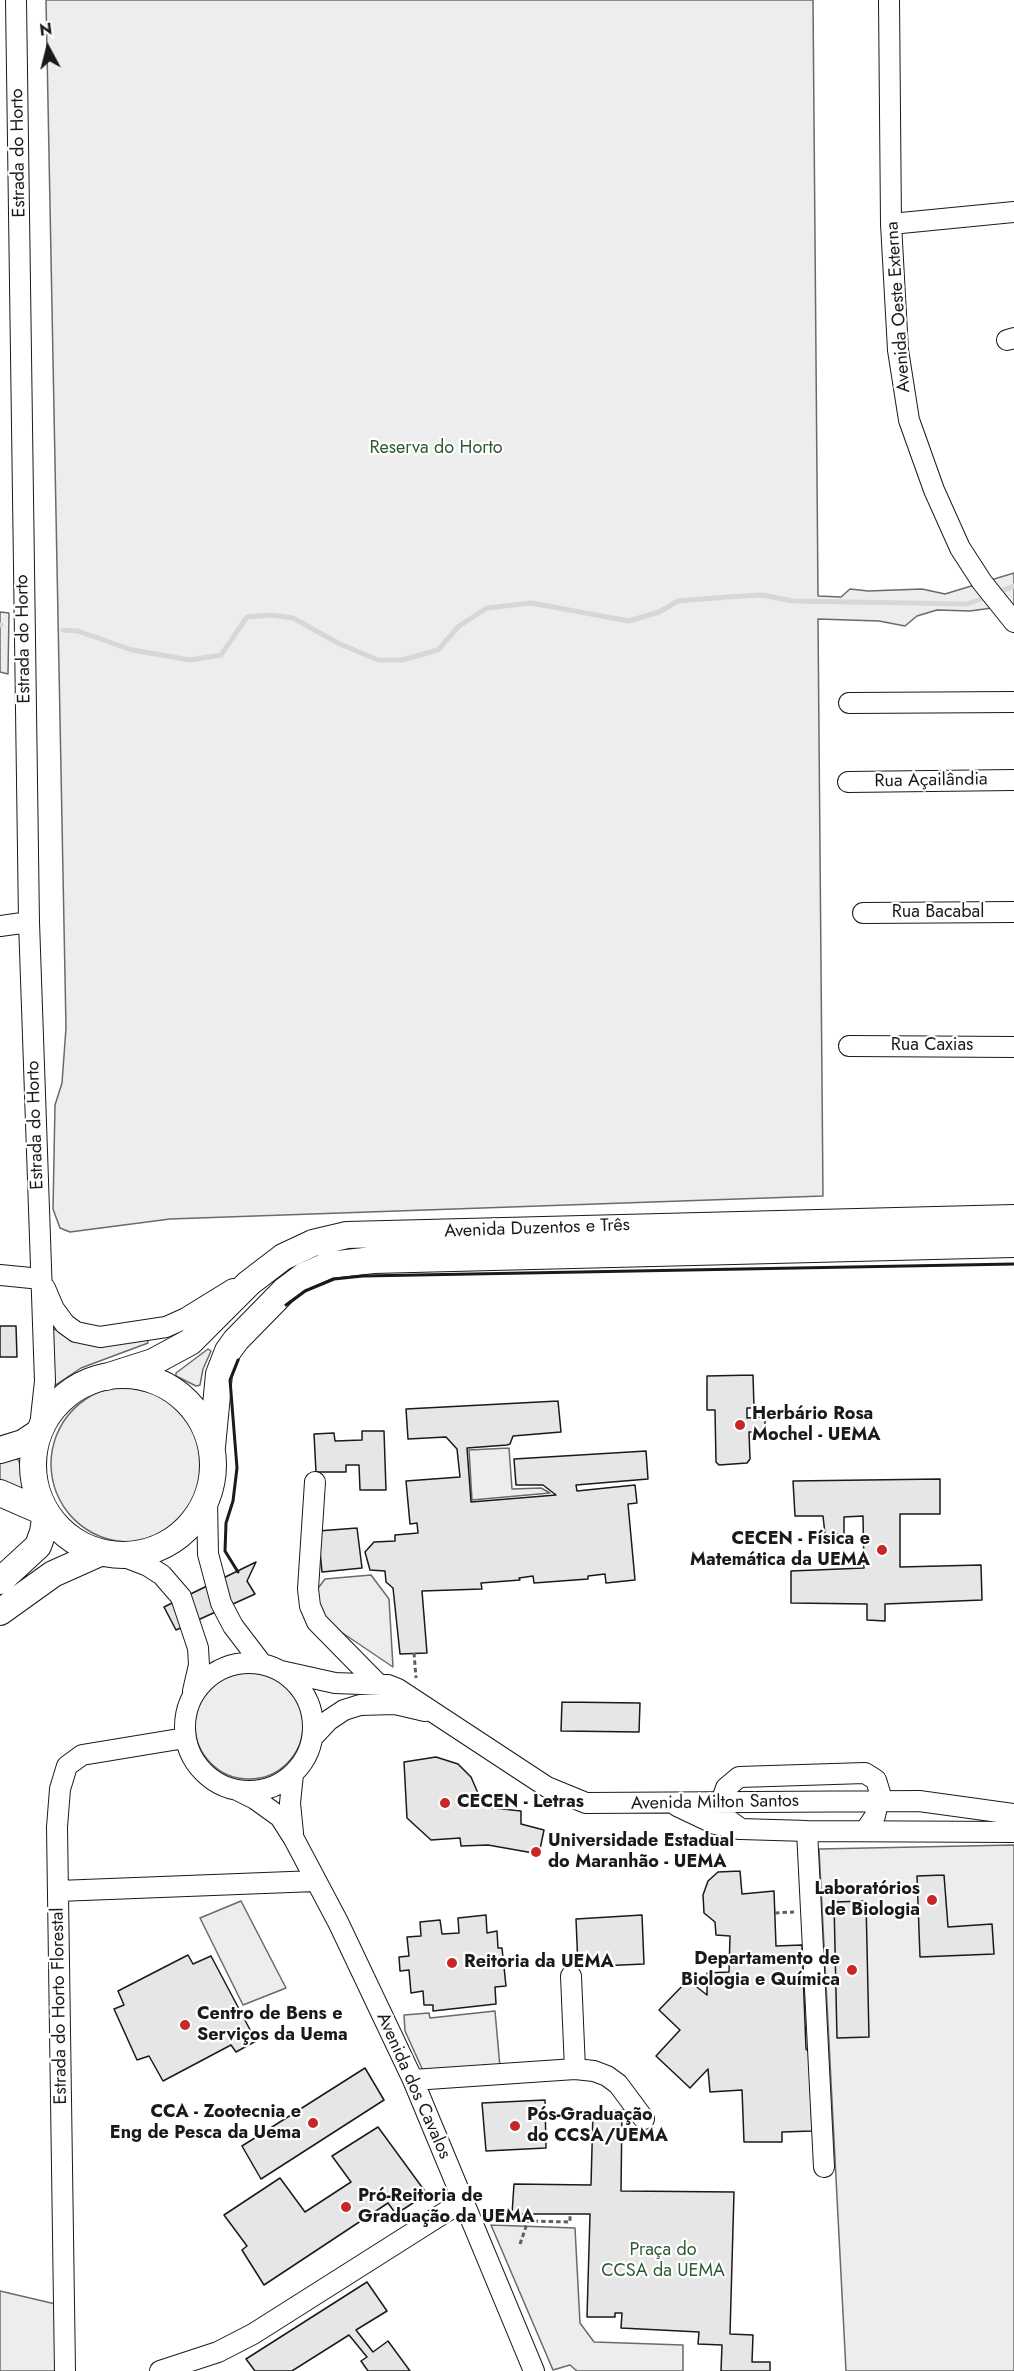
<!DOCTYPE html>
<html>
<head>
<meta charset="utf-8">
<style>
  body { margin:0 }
  #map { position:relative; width:1014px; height:2371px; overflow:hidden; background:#fff; font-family:Jost,sans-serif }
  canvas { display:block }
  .north { position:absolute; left:18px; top:18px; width:60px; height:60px; -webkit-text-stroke:4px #fff; paint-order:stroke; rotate:353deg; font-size:16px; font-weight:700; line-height:24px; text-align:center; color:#1a1a1a }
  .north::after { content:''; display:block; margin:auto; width:21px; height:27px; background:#1a1a1a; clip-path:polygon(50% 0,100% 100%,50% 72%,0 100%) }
</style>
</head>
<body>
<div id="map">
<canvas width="1014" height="2371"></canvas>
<div class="north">N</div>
</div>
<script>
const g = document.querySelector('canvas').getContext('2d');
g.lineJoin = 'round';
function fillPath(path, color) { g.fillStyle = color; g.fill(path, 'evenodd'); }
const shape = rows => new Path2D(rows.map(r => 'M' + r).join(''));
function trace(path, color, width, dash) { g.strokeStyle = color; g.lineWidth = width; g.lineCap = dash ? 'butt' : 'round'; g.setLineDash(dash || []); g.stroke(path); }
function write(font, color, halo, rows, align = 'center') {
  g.font = font + ' Jost,sans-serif'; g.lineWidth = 4.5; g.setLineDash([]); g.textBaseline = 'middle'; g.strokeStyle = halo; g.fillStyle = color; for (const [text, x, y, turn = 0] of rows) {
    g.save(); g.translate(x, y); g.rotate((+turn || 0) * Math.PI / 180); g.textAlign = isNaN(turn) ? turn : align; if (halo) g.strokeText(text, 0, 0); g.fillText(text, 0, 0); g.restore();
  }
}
const built = shape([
  [46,0,813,0,818,596,841,597,850,589,868,591,922,589,945,594,1014,573,1014,605,970,611,937,610,917,616,905,626,879,621,818,619,823,1196,170,1219,70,1232,60,1228,53,1209,55,1105,62,1083,66,1028,46,0],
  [0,612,9,613,8,674,0,672,0,612],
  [51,1327,74,1341,147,1339,148,1343,81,1368,54,1386,51,1327],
  [208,1349,211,1351,203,1369,200,1385,196,1386,176,1376,176,1373,208,1349],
  '51 1464a78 78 0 1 1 156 0a78 78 0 1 1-156 0Z',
  [509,1448,512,1489,541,1488,550,1493,472,1500,469,1450,509,1448],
  [16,1458,19,1461,28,1496,0,1483,0,1463,16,1458],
  [371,1575,389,1599,393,1667,304,1607,325,1579,371,1575],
  '195 1725a54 54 0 1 1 108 0a54 54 0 1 1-108 0Z',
  [1014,1845,1014,2371,846,2371,819,1849,1014,1845],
  [241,1901,286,1988,243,2005,200,1918,241,1901],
  [495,2011,500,2067,425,2075,405,2031,404,2015,429,2013,430,2018,495,2011],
  [491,2225,575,2228,580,2323,594,2342,683,2345,683,2371,577,2371,570,2365,553,2370,491,2225],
  [0,2291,64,2306,64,2371,0,2371,0,2291]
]);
const stream = shape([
  [996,593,1014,586],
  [0,625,1,625],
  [63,630,78,631,132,650,190,660,221,655,247,617,271,615,293,618,340,644,378,660,402,660,438,650,459,626,487,608,531,603,629,621,659,612,678,601,727,597,762,595,793,601,967,604,987,597]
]);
const building = shape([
  [0,1326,16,1326,17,1357,0,1357,0,1326],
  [753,1375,754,1408,747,1408,747,1418,765,1417,765,1432,749,1432,750,1459,747,1463,719,1465,716,1462,715,1410,707,1410,707,1376,753,1375],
  [558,1401,561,1432,513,1436,510,1444,507,1445,467,1448,471,1502,556,1495,543,1485,516,1485,514,1459,646,1451,648,1479,576,1485,577,1491,635,1485,637,1503,628,1504,635,1580,606,1583,605,1574,588,1576,588,1579,534,1583,533,1576,519,1578,520,1580,481,1583,482,1589,422,1591,427,1653,400,1654,393,1588,386,1582,385,1571,370,1570,365,1552,374,1542,395,1541,395,1535,418,1533,417,1523,410,1524,406,1481,460,1477,457,1449,446,1437,408,1439,406,1409,558,1401],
  [362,1431,384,1431,386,1490,360,1490,359,1465,346,1465,346,1472,316,1472,314,1434,334,1433,335,1441,362,1440,362,1431],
  [940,1479,940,1514,900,1514,900,1567,981,1565,982,1600,885,1604,885,1621,867,1620,867,1604,791,1603,791,1571,864,1568,863,1516,844,1517,844,1534,825,1534,823,1516,795,1516,793,1481,940,1479],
  [357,1528,362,1568,322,1572,318,1531,357,1528],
  [256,1562,247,1581,255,1594,176,1630,164,1607,256,1562],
  [562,1702,640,1703,639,1732,561,1731,562,1702],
  [436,1757,458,1764,471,1777,484,1807,521,1811,521,1824,544,1830,539,1854,488,1845,461,1846,460,1838,431,1840,407,1818,404,1762,436,1757],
  [740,1871,742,1894,774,1891,776,1946,802,1945,806,2049,810,2053,812,2131,782,2132,782,2142,744,2142,742,2090,710,2092,708,2069,690,2088,656,2056,680,2030,659,2010,688,1980,707,1995,707,1973,729,1972,730,1936,716,1935,715,1922,704,1913,703,1895,708,1881,718,1872,740,1871],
  [944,1875,948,1927,992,1924,994,1954,920,1957,917,1876,944,1875],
  [866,1901,869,2037,837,2038,834,1902,866,1901],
  [486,1915,487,1933,497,1931,498,1948,502,1948,506,1986,495,1987,496,2004,433,2011,433,2005,424,2005,423,1991,411,1993,409,1970,400,1971,399,1957,409,1956,407,1937,421,1936,420,1922,440,1920,442,1934,459,1933,458,1918,486,1915],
  [642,1915,644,1964,578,1967,576,1919,642,1915],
  [188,1955,193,1964,211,1956,256,2041,236,2052,231,2045,163,2081,149,2056,137,2060,114,2009,124,2005,118,1991,188,1955],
  [365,2068,384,2100,261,2179,242,2146,365,2068],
  [545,2100,546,2148,486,2151,482,2103,545,2100],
  [622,2110,621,2191,734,2192,730,2334,753,2335,752,2362,770,2362,770,2371,721,2371,722,2345,698,2344,699,2332,621,2328,622,2313,615,2313,615,2317,587,2317,590,2214,512,2214,514,2184,591,2185,593,2111,622,2110],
  [378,2127,427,2194,396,2214,388,2203,264,2285,242,2250,247,2246,224,2215,280,2178,305,2212,351,2182,332,2156,378,2127],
  [367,2282,387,2311,356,2330,373,2352,388,2341,410,2371,368,2371,361,2361,367,2357,349,2335,292,2371,255,2371,246,2359,367,2282]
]);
const path = shape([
  [414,1653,416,1678],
  [775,1913,794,1912],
  [520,2244,528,2221,570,2222,570,2214]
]);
const minor = shape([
  [16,0,29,922,45,1381,40,1427],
  [889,0,891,224,898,350,909,420,934,490,960,548,982,582,1014,622],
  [891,224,1014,212],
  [1007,340,1014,338],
  [849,703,1014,702],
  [848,782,1014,780],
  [863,913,1014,912],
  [0,926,29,922],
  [849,1046,1014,1047],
  [0,1275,41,1279],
  [45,1288,54,1309,65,1324,76,1332,100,1337,166,1327,186,1318,233,1289],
  [315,1482,308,1589,310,1606,317,1622,378,1684],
  [207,1500,208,1554,221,1603,233,1626,262,1664],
  [122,1556,148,1566,162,1575,181,1597,198,1648,199,1665,193,1691],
  '185 1727a64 64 0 1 1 128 0a64 64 0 1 1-128 0Z',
  [281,1671,335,1683,388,1685,398,1689,547,1787,586,1803,919,1801,1014,1814],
  [313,1737,329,1720,344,1710,360,1705,395,1704,425,1711],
  [293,1774,290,1803,293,1833],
  [237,1790,255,1799,280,1817,294,1839,338,1922,413,2080,534,2371],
  [677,1806,715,1824,739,1829],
  [807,1831,824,2167],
  [865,1831,875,1816,880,1793,876,1780,865,1773,739,1777,726,1788,721,1802,727,1819,741,1829,807,1831,1014,1832],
  [58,1891,316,1881],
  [571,1976,575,2069],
  [413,2080,575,2069,594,2071,607,2076,618,2084,644,2119],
  [65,2371,57,1827,60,1789,67,1766,82,1755,185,1738],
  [160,2371,218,2352,253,2334,463,2201]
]);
const major = shape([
  '33 1465a90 90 0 1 1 180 0a90 90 0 1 1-180 0Z',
  [106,1377,153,1362,190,1342,249,1283,283,1257,313,1243,347,1235,1014,1218],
  [212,1447,219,1374,228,1351,236,1340,284,1291,304,1276,329,1265,373,1260,1014,1244],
  [0,1450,23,1443,38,1433],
  [0,1493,46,1513],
  [0,1581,38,1546,43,1532,46,1513],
  [0,1612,53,1574,100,1553]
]);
const wall = shape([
  [286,1305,305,1291,334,1279,363,1276,1014,1264],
  [238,1360,230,1380,237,1468,233,1501,226,1523,225,1551,238,1572]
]);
const markers = [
  [740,1425,6,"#c62828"],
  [882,1550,6,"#c62828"],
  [445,1803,6,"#c62828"],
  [536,1852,6,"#c62828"],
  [932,1900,6,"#c62828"],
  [452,1963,6,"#c62828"],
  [852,1970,6,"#c62828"],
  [185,2025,6,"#c62828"],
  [313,2123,6,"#c62828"],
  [515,2126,6,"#c62828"],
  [346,2207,6,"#c62828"]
];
const streetNames = [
  ["Estrada do Horto",19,153,-91],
  ["Avenida Oeste Externa",899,307,-94],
  ["Estrada do Horto",24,639,-91],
  ["Rua Açailândia",931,781,-1],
  ["Rua Bacabal",938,913],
  ["Rua Caxias",932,1046],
  ["Estrada do Horto",36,1125,-92],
  ["Avenida Duzentos e Três",537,1229,-2],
  ["Avenida Milton Santos",715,1803,-1],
  ["Estrada do Horto Florestal",60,2006,-91],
  ["Avenida dos Cavalos",413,2086,66]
];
const parkNames = [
  ["Reserva do Horto",436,449],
  ["Praça do",663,2251],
  ["CCSA da UEMA",663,2272]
];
const poiNames = [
  ["Herbário Rosa",752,1415],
  ["Mochel - UEMA",752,1436],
  ["CECEN - Física e",870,1540,"right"],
  ["Matemática da UEMA",870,1561,"right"],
  ["CECEN - Letras",457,1803],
  ["Universidade Estadual",548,1842],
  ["do Maranhão - UEMA",548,1863],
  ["Laboratórios",920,1890,"right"],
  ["de Biologia",920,1911,"right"],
  ["Departamento de",840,1960,"right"],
  ["Biologia e Química",840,1981,"right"],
  ["Reitoria da UEMA",464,1963],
  ["Centro de Bens e",197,2015],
  ["Serviços da Uema",197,2036],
  ["CCA - Zootecnia e",301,2113,"right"],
  ["Eng de Pesca da Uema",301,2134,"right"],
  ["Pós-Graduação",527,2116],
  ["do CCSA/UEMA",527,2137],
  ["Pró-Reitoria de",358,2197],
  ["Graduação da UEMA",358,2218]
];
fillPath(built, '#ededed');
trace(built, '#6a6a6a', 1.5);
trace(stream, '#d7d7d7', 5);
fillPath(building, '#e6e6e6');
trace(building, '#1a1a1a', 1.5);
trace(minor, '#1a1a1a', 22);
trace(major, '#1a1a1a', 28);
trace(path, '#5f5f5f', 3, [4.5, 3]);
trace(minor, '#fff', 20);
trace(major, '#fff', 26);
trace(wall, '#1a1a1a', 3);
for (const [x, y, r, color] of markers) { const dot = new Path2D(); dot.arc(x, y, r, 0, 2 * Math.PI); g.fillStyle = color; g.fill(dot); trace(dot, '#fff', 2); }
write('18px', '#1a1a1a', '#fff', streetNames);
write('18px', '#2b5a34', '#fff', parkNames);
write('bold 18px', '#1a1a1a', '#fff', poiNames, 'left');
</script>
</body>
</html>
